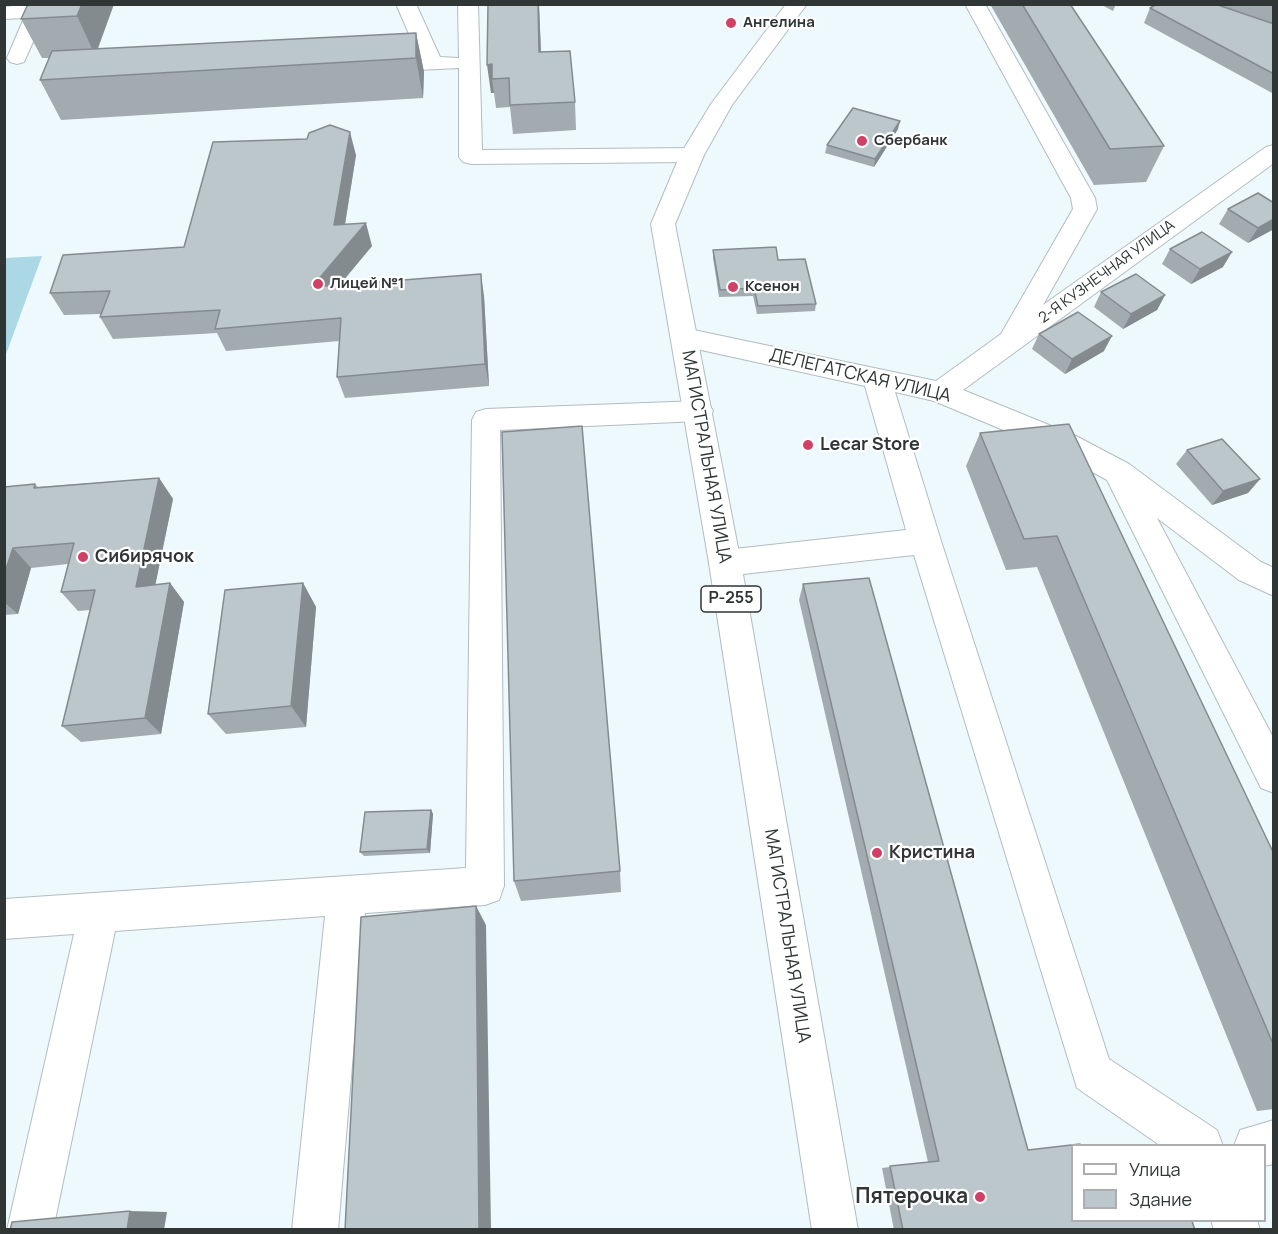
<!DOCTYPE html>
<html>
<head>
<meta charset="utf-8">
<style>
  body { margin:0 }
  #map { position:relative; width:1278px; height:1234px; overflow:hidden; background:#edf9fd; font-family:Manrope,sans-serif }
  canvas { display:block }
  .frame { position:absolute; inset:0; border:6px solid #303536; pointer-events:none }
  .legend { position:absolute; left:1071px; top:1144px; width:195px; height:78px; box-sizing:border-box; background:#fff; border:2px solid #acaeaf; margin:0; padding:8px 10px; list-style:none; font-size:18px; color:#303536 }
  .legend li { display:flex; align-items:center; gap:12px; height:30px }
  .legend b { width:30px; border:2px solid #acaeaf }
</style>
</head>
<body>
<div id="map">
<canvas width="1278" height="1234"></canvas>
<div class="frame"></div>
<ul class="legend">
<li><b style="height:8px;background:#fff"></b>Улица</li>
<li><b style="height:16px;background:#bcc7cb"></b>Здание</li>
</ul>
</div>
<script>
const g = document.querySelector('canvas').getContext('2d');
g.lineJoin = 'round';
function fillPath(path, color) { g.fillStyle = color; g.fill(path, 'evenodd'); }
const shape = rows => new Path2D(rows.map(r => 'M' + r).join(''));
function trace(path, color, width, dash) { g.strokeStyle = color; g.lineWidth = width; g.lineCap = dash ? 'butt' : 'round'; g.setLineDash(dash || []); g.stroke(path); }
function write(font, color, halo, rows, align = 'center') {
  g.font = font + ' Manrope,sans-serif'; g.lineWidth = 4.5; g.setLineDash([]); g.textBaseline = 'middle'; g.strokeStyle = halo; g.fillStyle = color; for (const [text, x, y, turn = 0] of rows) {
    g.save(); g.translate(x, y); g.rotate((+turn || 0) * Math.PI / 180); g.textAlign = isNaN(turn) ? turn : align; if (halo) g.strokeText(text, 0, 0); g.fillText(text, 0, 0); g.restore();
  }
}
const green = shape([
  [42,256,5,357,5,258]
]);
const minor = shape([
  [30,4,50,4,24,62,17,64,10,62,7,58,24,18,4,19,4,7,30,4],
  [396,4,416,4,440,57,459,58,458,4,478,4,482,150,692,148,700,150,704,155,700,160,692,162,471,164,463,162,459,157,459,68,376,72,369,70,365,66,369,62,376,60,419,57,396,4],
  [965,4,985,4,1095,198,1097,209,1043,305,1266,147,1274,145,1274,163,963,390,1076,436,1129,464,1261,562,1274,568,1274,596,1239,580,1157,518,1274,739,1274,793,1261,788,1107,480,1056,452,934,401,895,392,941,541,1109,1059,1217,1130,1223,1146,1161,1146,1077,1088,914,555,725,576,714,572,709,563,714,554,725,550,906,530,865,386,674,344,671,337,674,330,684,328,936,381,1001,334,1073,209,1071,198,965,4],
  [699,401,709,404,713,411,709,418,699,421,500,430,504,886,499,900,485,905,365,913,338,1230,292,1230,325,916,115,931,53,1230,7,1230,74,934,4,939,4,899,466,868,472,420,476,412,486,409,699,401],
  [1274,1120,1274,1164,1264,1166,1264,1146,1234,1146,1240,1130,1274,1120],
  [1211,1220,1257,1220,1260,1230,1214,1230,1211,1220]
]);
const major = shape([
  [786,4,807,4,732,105,704,155,675,224,741,563,858,1230,812,1230,709,563,651,224,680,155,711,104,786,4]
]);
const wall = shape([
  [114,4,98,49,416,33,424,72,423,98,61,120,40,80,49,58,42,58,21,19],
  [488,4,539,4,541,52,575,102,576,130,513,134,510,107,496,108,494,93,491,93],
  [990,4,1070,4,1164,146,1146,182,1094,185],
  [1100,4,1116,4,1113,11],
  [1216,4,1274,4,1274,94,1144,23,1150,8],
  [898,129,874,167,825,153,827,145],
  [307,139,356,155,345,225,372,246,340,285,484,296,489,386,345,398,337,377,339,341,226,351,217,333,113,339,100,317,101,314,64,315,50,293,184,247],
  [1274,203,1274,229,1248,243,1219,224,1228,209],
  [1170,249,1223,267,1191,284,1162,264],
  [713,250,778,260,816,304,815,311,757,314,753,296,719,297,713,258],
  [1101,292,1165,295,1157,310,1123,329,1094,307],
  [1039,334,1104,351,1065,374,1032,349],
  [1069,424,1274,854,1274,1109,1257,1111,1037,567,1006,570,966,466,980,433],
  [1187,450,1260,479,1248,493,1212,505,1176,464],
  [159,478,173,499,155,585,170,583,184,602,161,734,81,742,62,726,90,610,78,611,61,592,68,564,31,568,18,614,4,615,4,487,35,484,38,487],
  [303,583,316,607,306,727,226,734,208,714],
  [803,584,1028,1150,1072,1221,1195,1230,894,1230,882,1168,928,1162,799,600],
  [431,810,433,814,430,853,364,856,360,852],
  [620,871,621,892,521,901,514,881]
]);
const shadedWall = shape([
  [82,4,114,4,95,55,77,16],
  [538,4,539,4,542,80,539,52],
  [416,33,424,72,423,98,416,58],
  [492,64,492,79,494,93,491,93,487,65],
  [900,121,898,129,874,167,875,159],
  [350,132,356,155,341,248,334,225],
  [1274,219,1274,229,1248,243,1258,228],
  [366,223,372,246,319,309,312,287],
  [1232,252,1223,267,1191,284,1200,269],
  [481,274,484,296,489,386,485,364],
  [1165,295,1157,310,1123,329,1131,314],
  [1112,336,1104,351,1065,374,1072,359],
  [159,478,173,499,151,606,136,587],
  [1260,479,1248,493,1212,505,1223,491],
  [13,548,31,568,18,614,4,602,4,575],
  [170,583,184,602,161,734,145,718],
  [303,583,316,607,306,727,291,706],
  [431,810,433,814,430,853,427,849],
  [476,906,486,925,491,1230,479,1230],
  [130,1211,167,1212,164,1230,127,1230]
]);
const building = shape([
  [28,4,82,4,77,16,21,19,28,4],
  [488,4,538,4,539,52,570,51,575,102,510,105,509,78,492,79,492,64,487,65,488,4],
  [1022,4,1070,4,1164,146,1110,149,1022,4],
  [1157,4,1215,4,1274,24,1274,74,1150,8,1157,4],
  [416,33,416,58,40,80,52,51,416,33],
  [853,108,900,121,875,159,827,145,853,108],
  [330,125,350,132,334,225,366,223,312,287,481,274,485,364,337,377,341,318,215,329,220,310,100,317,110,291,50,293,63,255,184,247,213,142,307,139,309,133,330,125],
  [1258,193,1274,203,1274,219,1258,228,1228,209,1258,193],
  [1202,232,1232,252,1200,269,1170,249,1202,232],
  [776,247,778,260,805,259,816,304,758,306,754,288,720,290,713,250,776,247],
  [1136,274,1165,295,1131,314,1101,292,1136,274],
  [1078,312,1112,336,1072,359,1039,334,1078,312],
  [1069,424,1274,854,1274,1046,1057,536,1024,539,980,433,1069,424],
  [582,426,620,871,514,881,502,432,582,426],
  [1222,439,1260,479,1223,491,1187,450,1222,439],
  [159,478,136,587,170,583,145,718,62,726,95,590,61,592,74,543,13,548,4,575,4,487,35,484,34,488,159,478],
  [869,578,1028,1150,1080,1144,1080,1146,1072,1146,1072,1221,1192,1221,1195,1230,903,1230,890,1166,939,1161,803,584,869,578],
  [303,583,291,706,208,714,225,590,303,583],
  [431,810,427,849,360,852,365,812,431,810],
  [476,906,479,1230,345,1230,361,917,476,906],
  [130,1211,127,1230,10,1230,12,1222,130,1211]
]);
const markers = [
  [731,23,6,"#d14165"],
  [862,141,6,"#d14165"],
  [318,284,6,"#d14165"],
  [733,287,6,"#d14165"],
  [808,445,6,"#d14165"],
  [83,557,6,"#d14165"],
  [877,853,6,"#d14165"],
  [980,1197,6,"#d14165"]
];
const farPoinames = [
  ["Ангелина",743,23],
  ["Сбербанк",874,141],
  ["Лицей №1",330,284],
  ["Ксенон",745,287]
];
const farStreetnames = [
  ["2-Я КУЗНЕЧНАЯ УЛИЦА",1107,272,-36]
];
const shields = [
  [731,599,60]
];
const shieldNames = [
  ["Р-255",731,599]
];
const streetNames = [
  ["ДЕЛЕГАТСКАЯ УЛИЦА",860,376,13],
  ["МАГИСТРАЛЬНАЯ УЛИЦА",706,457,80],
  ["МАГИСТРАЛЬНАЯ УЛИЦА",787,936,81]
];
const poiNames = [
  ["Lecar Store",820,445],
  ["Сибирячок",95,557],
  ["Кристина",889,853]
];
const nearPoinames = [
  ["Пятерочка",968,1197]
];
fillPath(green, '#acd7e5');
trace(minor, '#b2bdc1', 2);
trace(major, '#b2bdc1', 2);
fillPath(minor, '#fff');
fillPath(major, '#fff');
fillPath(wall, '#a2abaf');
fillPath(shadedWall, '#848b8e');
fillPath(building, '#bcc7cb');
trace(building, '#848b8e', 1.5);
for (const [x, y, r, color] of markers) { const dot = new Path2D(); dot.arc(x, y, r, 0, 2 * Math.PI); g.fillStyle = color; g.fill(dot); trace(dot, '#fff', 2); }
write('bold 15px', '#303536', '#fff', farPoinames, 'left');
write('15px', '#303536', '#fff', farStreetnames);
for (const [x, y, w] of shields) { const box = new Path2D(); box.roundRect(x - w / 2, y - 13, w, 26, 4.5); g.fillStyle = '#fff'; g.fill(box); trace(box, '#303536', 1.5); }
write('bold 16px', '#303536', null, shieldNames);
write('18px', '#303536', '#fff', streetNames);
write('bold 18px', '#303536', '#fff', poiNames, 'left');
write('bold 21px', '#303536', '#fff', nearPoinames, 'right');
</script>
</body>
</html>
